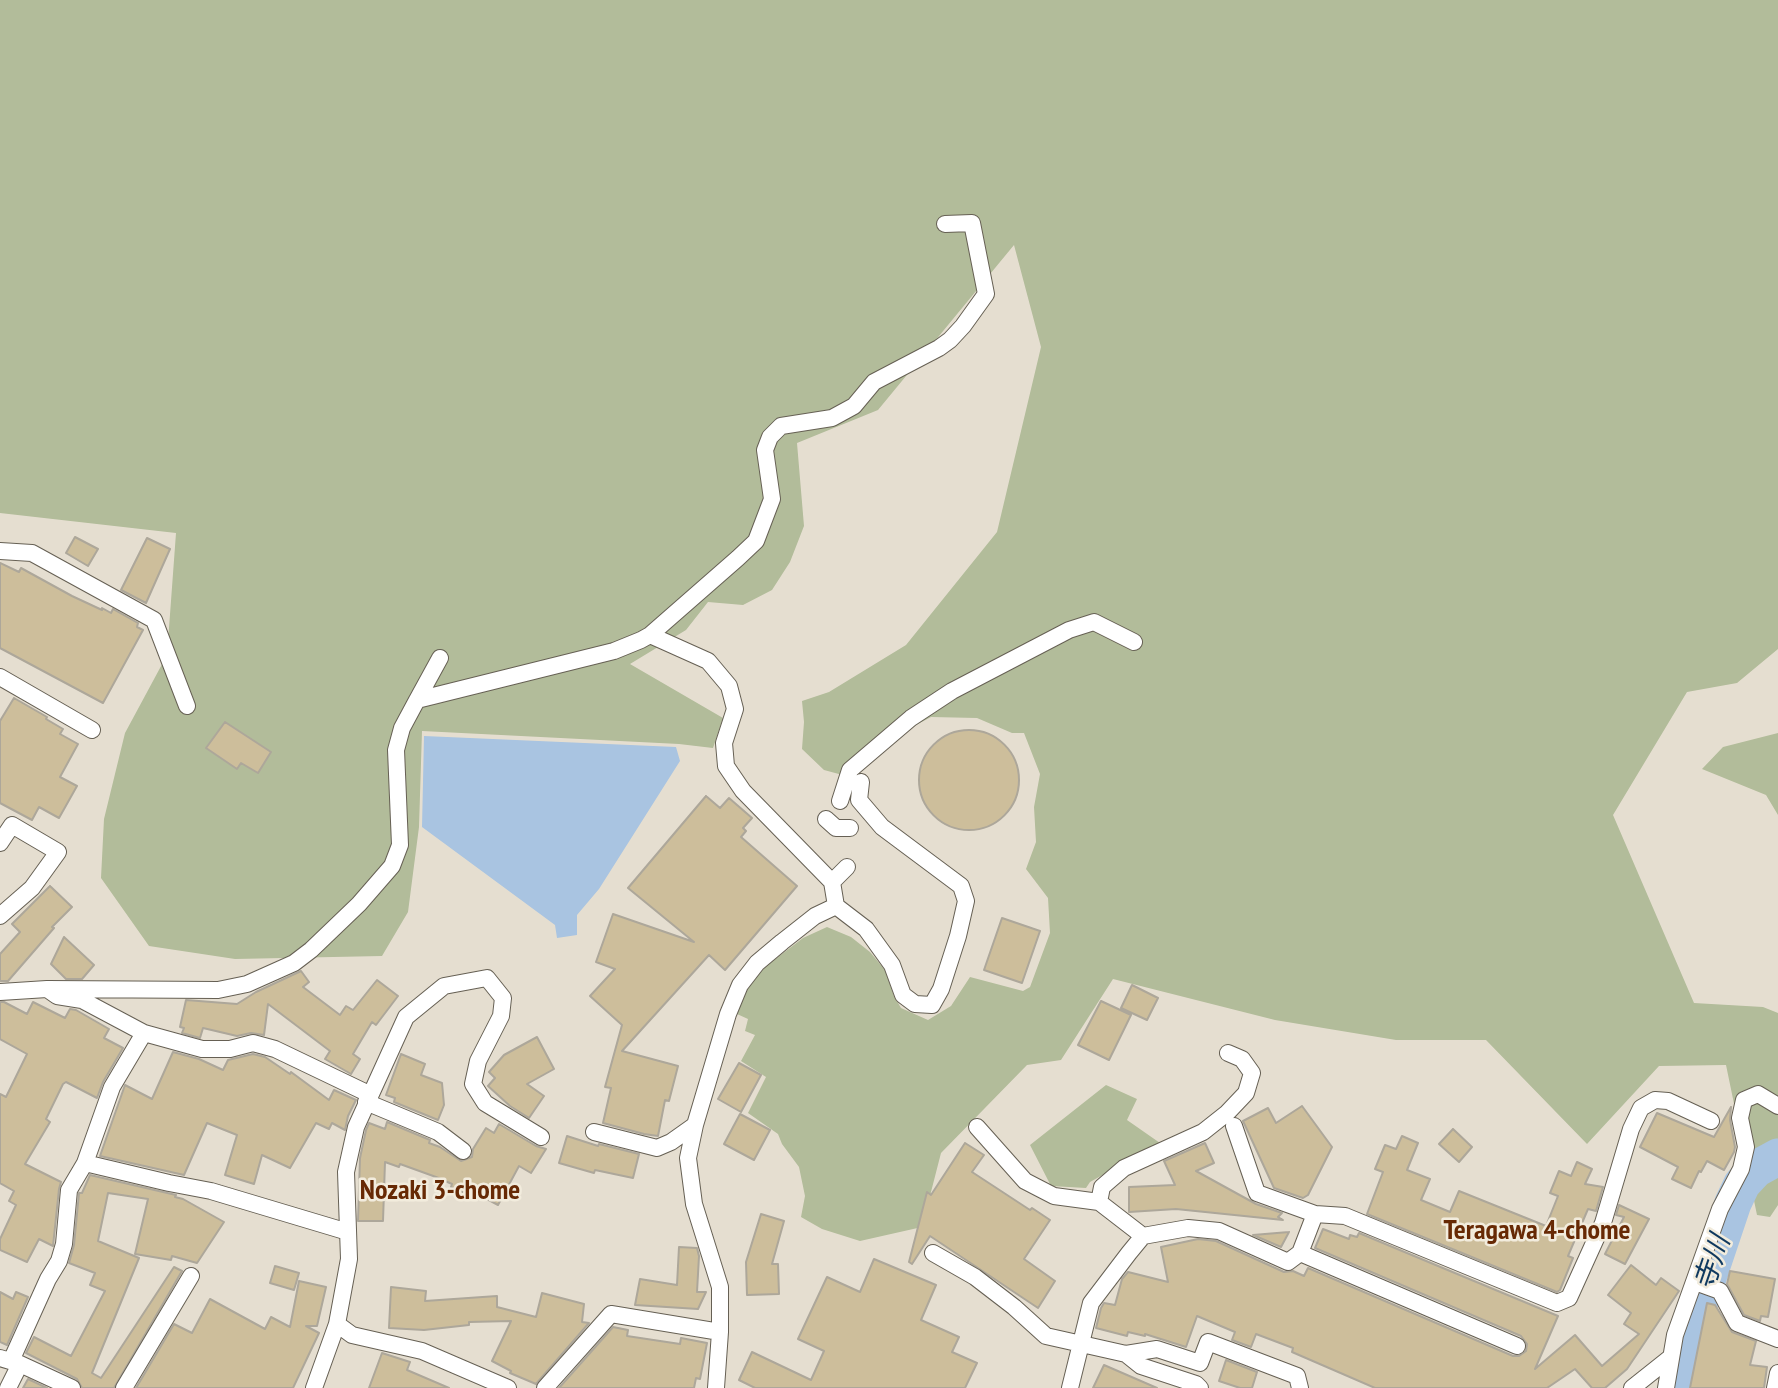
<!DOCTYPE html>
<html>
<head>
<meta charset="utf-8">
<style>
  body { margin:0 }
  canvas { display:block; background:#e5ded0 }
</style>
</head>
<body>
<canvas width="1778" height="1388"></canvas>
<script>
const g = document.querySelector('canvas').getContext('2d');
g.lineJoin = 'round';
function fillPath(path, color) { g.fillStyle = color; g.fill(path, 'evenodd'); }
const shape = rows => new Path2D(rows.map(r => 'M' + r).join(''));
function trace(path, color, width, dash) { g.strokeStyle = color; g.lineWidth = width; g.lineCap = dash ? 'butt' : 'round'; g.setLineDash(dash || []); g.stroke(path); }
function write(font, color, halo, rows, align = 'center') {
  g.font = font + ' "PT Sans Narrow","Noto Sans JP",sans-serif'; g.lineWidth = 5; g.setLineDash([]); g.textBaseline = 'middle'; g.strokeStyle = halo; g.fillStyle = color; for (const [text, x, y, turn = 0] of rows) {
    g.save(); g.translate(x, y); g.rotate((+turn || 0) * Math.PI / 180); g.textAlign = isNaN(turn) ? turn : align; if (halo) g.strokeText(text, 0, 0); g.fillText(text, 0, 0); g.restore();
  }
}
const green = shape([
  [0,0,1778,0,1778,649,1737,683,1687,692,1613,815,1694,1003,1763,1007,1778,1013,1778,1205,1770,1217,1757,1215,1726,1065,1659,1066,1587,1144,1486,1040,1396,1040,1275,1020,1113,979,1061,1060,1027,1065,941,1153,922,1227,860,1241,822,1229,801,1217,805,1196,799,1167,782,1144,778,1134,748,1113,766,1077,741,1061,755,1035,745,1031,748,1019,737,1014,746,989,757,973,803,938,827,927,851,937,870,952,885,970,894,996,901,1008,928,1020,951,1006,970,977,1023,991,1030,987,1050,933,1048,898,1026,869,1036,842,1034,807,1040,774,1024,733,1012,733,977,718,931,717,901,733,850,777,824,770,802,749,804,722,802,701,829,692,906,645,997,532,1041,347,1014,245,878,410,797,443,804,526,790,562,772,590,743,605,708,602,686,630,630,664,723,718,713,748,679,744,422,731,419,827,408,912,382,956,235,959,149,946,101,878,104,819,125,733,167,655,176,533,0,513],
  [1778,733,1778,815,1766,795,1702,769,1723,747],
  [1106,1085,1137,1099,1127,1120,1160,1143,1090,1182,1086,1188,1051,1186,1030,1145]
]);
const water = shape([
  [424,736,676,747,680,761,599,889,577,915,577,935,557,938,555,925,422,827]
]);
const river = shape([
  [1679,1388,1689,1334,1733,1203,1742,1184,1756,1169,1778,1157]
]);
const building = shape([
  [75,537,98,549,88,566,66,553,75,537],
  [147,538,170,549,146,603,121,590,147,538],
  [0,563,19,572,21,568,72,596,102,610,102,608,111,613,113,609,138,623,137,627,143,630,103,703,0,648,0,563],
  [14,698,47,717,46,719,63,729,60,734,78,744,60,777,77,786,59,818,39,807,32,820,0,803,0,721,14,698],
  [225,722,271,752,258,773,241,763,237,769,206,748,225,722],
  '919 780a50 50 0 1 1 100 0a50 50 0 1 1-100 0Z',
  [706,796,720,808,729,798,752,818,743,828,746,831,741,837,797,886,725,970,709,955,622,1051,678,1066,669,1101,665,1100,658,1136,644,1134,603,1123,611,1088,605,1087,622,1025,590,996,615,969,596,962,613,914,694,942,628,888,706,796],
  [50,886,72,907,52,927,54,928,8,981,0,981,0,954,20,932,12,924,50,886],
  [1002,918,1040,931,1022,983,984,970,1002,918],
  [64,937,94,965,82,979,66,979,51,964,64,937],
  [301,971,309,982,303,987,340,1015,346,1006,353,1010,377,980,398,996,376,1025,372,1022,353,1054,360,1059,351,1074,325,1059,330,1051,268,1004,264,1035,251,1033,237,1036,203,1028,200,1038,182,1033,184,1028,180,1027,186,1000,237,1004,256,992,301,971],
  [1132,985,1158,998,1147,1020,1121,1008,1132,985],
  [1101,1001,1131,1015,1109,1060,1078,1045,1101,1001],
  [0,1002,4,1002,27,1014,33,1002,65,1018,70,1009,76,1010,109,1029,104,1038,123,1048,103,1082,97,1098,66,1082,63,1084,46,1119,50,1122,25,1164,61,1182,59,1189,53,1246,39,1239,27,1262,0,1250,0,1239,16,1205,9,1201,14,1191,0,1183,0,1094,6,1097,27,1054,0,1039,0,1002],
  [537,1037,554,1069,527,1084,544,1096,529,1118,510,1106,488,1086,495,1078,489,1072,504,1055,537,1037],
  [173,1052,199,1059,223,1070,228,1060,253,1054,265,1057,290,1074,291,1072,329,1100,334,1090,356,1100,348,1116,345,1130,332,1123,329,1129,316,1123,290,1168,262,1155,254,1184,225,1175,237,1135,207,1123,184,1175,100,1156,125,1085,152,1099,173,1052],
  [401,1054,425,1064,421,1075,442,1083,444,1105,438,1120,394,1102,395,1098,386,1095,401,1054],
  [739,1063,761,1075,741,1112,718,1099,739,1063],
  [1302,1106,1332,1147,1308,1195,1303,1198,1274,1188,1243,1121,1268,1108,1276,1123,1302,1106],
  [1731,1107,1730,1120,1735,1147,1734,1152,1724,1170,1707,1161,1701,1172,1699,1171,1691,1188,1672,1179,1678,1167,1640,1147,1657,1113,1714,1137,1731,1107],
  [740,1114,770,1130,754,1160,724,1144,740,1114],
  [387,1122,430,1140,429,1143,440,1147,461,1161,472,1157,473,1149,486,1128,494,1133,499,1124,536,1146,546,1149,531,1173,519,1166,498,1205,474,1192,472,1196,451,1187,452,1184,436,1177,400,1164,399,1167,385,1162,383,1221,358,1221,360,1158,366,1130,369,1123,385,1129,387,1122],
  [1453,1129,1472,1147,1459,1162,1439,1144,1453,1129],
  [567,1136,598,1146,599,1144,639,1154,633,1178,595,1170,594,1173,559,1163,567,1136],
  [1402,1136,1418,1143,1407,1170,1430,1179,1421,1200,1450,1212,1459,1191,1546,1226,1558,1196,1550,1193,1559,1171,1571,1176,1577,1162,1592,1169,1585,1184,1603,1187,1596,1211,1588,1209,1568,1256,1573,1258,1560,1290,1557,1292,1367,1214,1383,1172,1375,1169,1385,1145,1396,1149,1402,1136],
  [965,1143,984,1155,972,1172,1030,1210,1032,1208,1050,1220,1024,1259,1055,1281,1038,1308,930,1236,912,1264,909,1262,927,1192,931,1195,965,1143],
  [1205,1143,1214,1163,1196,1171,1256,1204,1282,1213,1278,1217,1283,1220,1176,1209,1129,1212,1129,1187,1175,1185,1164,1161,1205,1143],
  [90,1175,176,1195,175,1197,183,1199,224,1222,197,1263,172,1256,171,1260,135,1254,148,1199,108,1193,98,1241,139,1258,92,1373,101,1378,174,1267,182,1271,114,1388,82,1388,77,1379,26,1353,34,1337,71,1356,105,1291,90,1285,95,1273,69,1263,74,1245,79,1193,82,1193,90,1175],
  [1619,1205,1649,1219,1625,1264,1605,1254,1624,1217,1616,1215,1619,1205],
  [761,1214,784,1221,772,1264,778,1264,779,1294,747,1295,746,1262,761,1214],
  [1323,1229,1349,1239,1350,1235,1357,1237,1359,1233,1558,1316,1535,1369,1575,1335,1602,1366,1639,1334,1624,1324,1631,1313,1608,1295,1631,1265,1656,1285,1661,1278,1679,1291,1627,1369,1605,1388,1592,1388,1575,1369,1547,1388,1375,1388,1292,1352,1293,1348,1256,1334,1251,1347,1232,1340,1235,1332,1197,1316,1186,1347,1145,1334,1145,1336,1128,1332,1127,1336,1096,1328,1101,1308,1104,1303,1115,1305,1122,1279,1128,1272,1168,1282,1161,1247,1198,1239,1216,1241,1284,1272,1293,1271,1304,1276,1308,1268,1513,1356,1519,1356,1526,1351,1527,1344,1521,1336,1315,1248,1323,1229],
  [1289,1232,1281,1247,1253,1235,1289,1232],
  [679,1247,697,1248,699,1256,697,1292,706,1292,698,1309,635,1305,640,1279,677,1285,679,1247],
  [874,1259,936,1285,921,1320,959,1337,952,1352,977,1363,965,1388,755,1388,739,1380,752,1352,811,1380,824,1351,798,1339,827,1277,860,1292,874,1259],
  [275,1266,299,1273,294,1290,270,1283,275,1266],
  [1730,1271,1775,1279,1768,1317,1761,1316,1760,1321,1744,1315,1727,1284,1730,1271],
  [299,1281,326,1287,317,1326,306,1326,319,1333,293,1388,136,1388,174,1324,192,1333,210,1299,265,1329,271,1317,290,1327,299,1281],
  [391,1287,426,1291,425,1301,497,1296,497,1307,536,1317,542,1293,584,1304,582,1322,589,1323,536,1384,510,1373,511,1371,492,1361,511,1321,469,1322,469,1325,424,1330,389,1328,391,1287],
  [0,1292,13,1299,16,1292,28,1297,7,1345,0,1342,0,1292],
  [1707,1303,1715,1305,1732,1332,1756,1341,1750,1365,1767,1367,1764,1388,1690,1388,1707,1303],
  [613,1327,628,1330,627,1336,680,1344,681,1338,707,1343,700,1379,696,1378,694,1388,559,1388,613,1327],
  [382,1353,410,1362,407,1370,449,1388,369,1388,382,1353],
  [1226,1360,1257,1372,1252,1388,1240,1388,1219,1381,1226,1360],
  [1104,1365,1157,1388,1093,1388,1104,1365],
  [28,1379,47,1388,23,1388,28,1379]
]);
const minor = shape([
  [0,551,32,553,154,620,187,706],
  [650,635,708,661,729,686,735,709,724,743,726,766,743,791,832,882,836,906],
  [0,677,92,730],
  [417,700,440,658],
  [840,801,850,770,911,718,952,691,1069,630,1094,622,1134,642],
  [826,819,836,828,850,828],
  [0,843,12,825,58,852,32,888,0,916],
  [832,882,847,867],
  [47,989,218,990,247,984,294,963,311,950,359,904,392,866,400,845,396,750,402,728,417,700,614,651,641,640,650,635,738,558,756,541,772,499,765,450,770,437,781,426,832,418,854,406,874,382,939,348,950,340,963,326,986,294,972,223,945,224],
  [0,992,47,989,57,996,82,1000,144,1033,202,1049,230,1049,253,1043,275,1049,369,1094],
  [366,1102,438,1132,463,1151],
  [1234,1126,1257,1193,1315,1214],
  [977,1127,1025,1181,1054,1196,1099,1202],
  [594,1132,657,1148,671,1142,695,1125],
  [85,1163,169,1183,211,1191,348,1232],
  [1143,1236,1099,1202,1102,1187,1124,1168,1203,1132,1227,1113,1246,1093,1252,1073,1242,1059,1228,1053],
  [933,1253,975,1277,1014,1307,1046,1336,1126,1354,1157,1349,1200,1363,1208,1342,1297,1376,1300,1388],
  [1300,1253,1517,1346],
  [1695,1282,1720,1291,1737,1323,1778,1339],
  [337,1324,352,1335,422,1351,508,1388],
  [1126,1354,1141,1366,1196,1384,1200,1388],
  [0,1358,20,1364,72,1388],
  [11,1361,48,1279,59,1261,64,1244,69,1190,85,1163,112,1087,144,1033],
  [8,1388,20,1364],
  [124,1388,191,1276],
  [314,1388,337,1324,349,1259,346,1172,356,1127,406,1017,444,986,487,978,503,998,501,1016,478,1061,473,1084,485,1103,541,1137],
  [545,1388,611,1314,720,1332],
  [716,1388,720,1332,720,1287,694,1204,688,1158,695,1125,728,1014,740,985,757,963,782,942,815,916,836,906,866,929,892,965,903,995,915,1004,932,1005,941,989,958,936,966,901,961,886,882,827,859,800,861,782],
  [1070,1388,1091,1303,1129,1253,1143,1236,1188,1228,1219,1231,1288,1262,1300,1253,1315,1214,1345,1216,1557,1303,1569,1298,1603,1223,1631,1129,1641,1108,1655,1100,1668,1101,1711,1121],
  [1632,1388,1671,1357],
  [1666,1388,1675,1335,1720,1209,1741,1169,1746,1147,1740,1118,1744,1100,1758,1094,1778,1106],
  [1775,1388,1778,1373]
]);
const neighbourhoodNames = [
  ["Nozaki 3-chome",440,1191],
  ["Teragawa 4-chome",1537,1231]
];
const waterNames = [
  ["寺川",1713,1263,-71]
];
fillPath(green, '#b2bc9a');
fillPath(water, '#a9c4e1');
trace(river, '#a9c4e1', 37);
fillPath(building, '#cdbe9b');
trace(building, '#ada79a', 2);
trace(minor, '#666054', 18);
trace(minor, '#fff', 16);
write('bold 28px', '#672904', '#f2ecdd', neighbourhoodNames);
write('italic 28px', '#0f395f', '#f2ecdd', waterNames);
</script>
</body>
</html>
